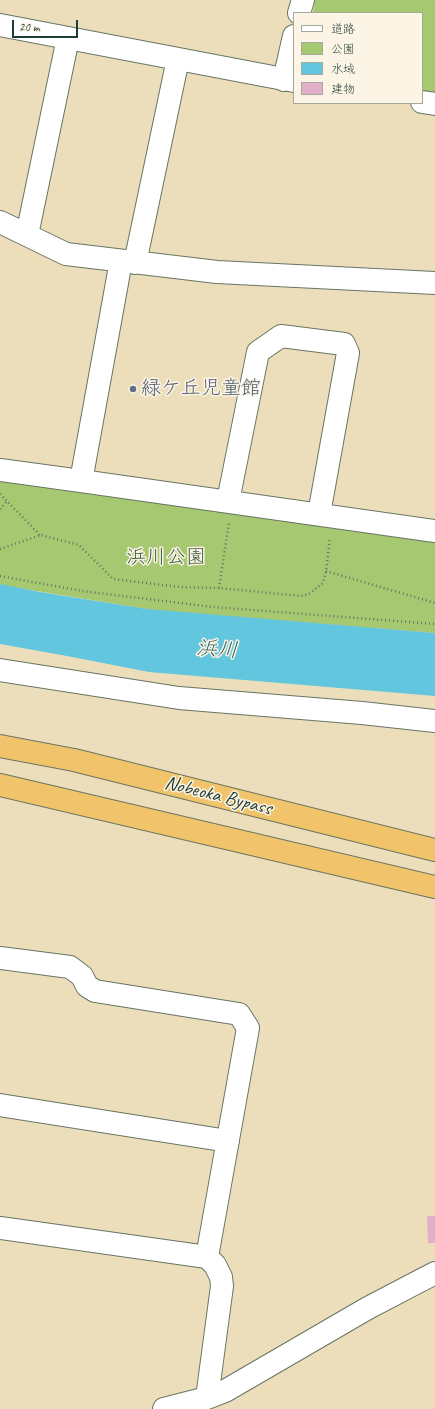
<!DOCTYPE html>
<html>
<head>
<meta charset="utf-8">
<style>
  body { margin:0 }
  #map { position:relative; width:435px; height:1409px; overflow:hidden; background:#eddebb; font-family:Caveat,"Klee One",sans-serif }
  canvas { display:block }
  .legend { position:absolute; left:293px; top:12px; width:130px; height:92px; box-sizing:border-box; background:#fcf5e5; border:1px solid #a4ab9e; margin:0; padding:5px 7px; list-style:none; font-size:12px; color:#1f3d34 }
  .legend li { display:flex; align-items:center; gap:8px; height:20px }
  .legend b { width:20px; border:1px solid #a4ab9e }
  .scale { position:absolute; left:12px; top:20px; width:66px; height:18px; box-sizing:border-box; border:2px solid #1f3d34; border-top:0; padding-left:5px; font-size:12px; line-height:14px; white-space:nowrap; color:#1f3d34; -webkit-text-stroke:3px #fcf5e5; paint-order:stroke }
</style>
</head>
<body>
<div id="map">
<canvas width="435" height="1409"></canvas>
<ul class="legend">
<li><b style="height:5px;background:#fff"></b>道路</li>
<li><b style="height:11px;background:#a6c871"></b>公園</li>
<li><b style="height:11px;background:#61c6de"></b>水域</li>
<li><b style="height:11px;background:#e1afc8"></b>建物</li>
</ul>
<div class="scale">20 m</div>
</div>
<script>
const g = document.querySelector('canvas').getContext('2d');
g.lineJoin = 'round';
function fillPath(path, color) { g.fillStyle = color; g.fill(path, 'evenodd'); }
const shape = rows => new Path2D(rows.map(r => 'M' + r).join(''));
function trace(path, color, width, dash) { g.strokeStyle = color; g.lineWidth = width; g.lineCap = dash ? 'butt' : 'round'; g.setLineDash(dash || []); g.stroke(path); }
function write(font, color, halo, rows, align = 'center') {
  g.font = font + ' Caveat,"Klee One",sans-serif'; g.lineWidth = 3; g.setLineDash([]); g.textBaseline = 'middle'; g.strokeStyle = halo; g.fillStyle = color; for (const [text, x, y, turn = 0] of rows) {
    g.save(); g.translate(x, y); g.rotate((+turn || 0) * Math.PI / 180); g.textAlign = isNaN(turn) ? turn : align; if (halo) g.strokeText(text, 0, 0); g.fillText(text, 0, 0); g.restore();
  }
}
const green = shape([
  [315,0,435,0,435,93,422,91,422,13,313,13],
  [0,481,435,542,435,633,159,611,0,585]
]);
const water = shape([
  [0,584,40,592,147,609,435,633,435,696,149,672,67,656,0,644]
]);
const building = shape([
  [427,1216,435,1216,435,1243,428,1243]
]);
const path = shape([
  [0,494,40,535],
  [0,509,7,501],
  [0,549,41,535,79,545,113,579,180,587,219,588,301,596,309,594,323,583,326,571,330,538],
  [326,571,435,603],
  [0,576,82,591,213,607,435,624],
  [219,588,229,523]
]);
const minor = shape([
  [299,13,303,0],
  [0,25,294,81],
  [284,80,294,36],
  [422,102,435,104],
  [0,222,66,254,217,272,435,283],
  [27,235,68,38],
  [135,263,178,59],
  [0,470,81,481,435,531],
  [81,481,121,261],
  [228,501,258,352,281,336,344,344,348,353,319,514],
  [0,670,179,698,362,713,435,721],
  [0,958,70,967,82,976,87,986,95,991,239,1014,248,1028,207,1257],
  [0,1105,228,1141],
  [0,1228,207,1257,215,1265,221,1277,222,1286,207,1398],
  [164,1409,207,1398,225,1391,368,1308,435,1273]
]);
const highway = shape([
  [0,746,74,760,435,850],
  [0,785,435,887]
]);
const markers = [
  [133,389,4,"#5c6f8a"]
];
const serviceNames = [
  ["緑ケ丘児童館",141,389]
];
const parkNames = [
  ["浜川公園",166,558]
];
const streetNames = [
  ["Nobeoka Bypass",218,796,14]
];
const waterNames = [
  ["浜川",217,650,4]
];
fillPath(green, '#a6c871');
fillPath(water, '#61c6de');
fillPath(building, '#e1afc8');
trace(minor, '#677563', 24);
trace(highway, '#677563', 24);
trace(path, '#677563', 2.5, [1, 3]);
trace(minor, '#fff', 22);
trace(highway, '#f1c36a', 22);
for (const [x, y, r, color] of markers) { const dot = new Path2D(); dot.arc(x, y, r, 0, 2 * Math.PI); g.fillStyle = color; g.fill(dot); trace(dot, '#fcf5e5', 1.5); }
write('20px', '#4e5e75', '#fcf5e5', serviceNames, 'left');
write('20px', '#3a5940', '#fcf5e5', parkNames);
write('20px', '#1f3d34', '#fcf5e5', streetNames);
write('italic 21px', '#305f5e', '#fcf5e5', waterNames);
</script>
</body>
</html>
